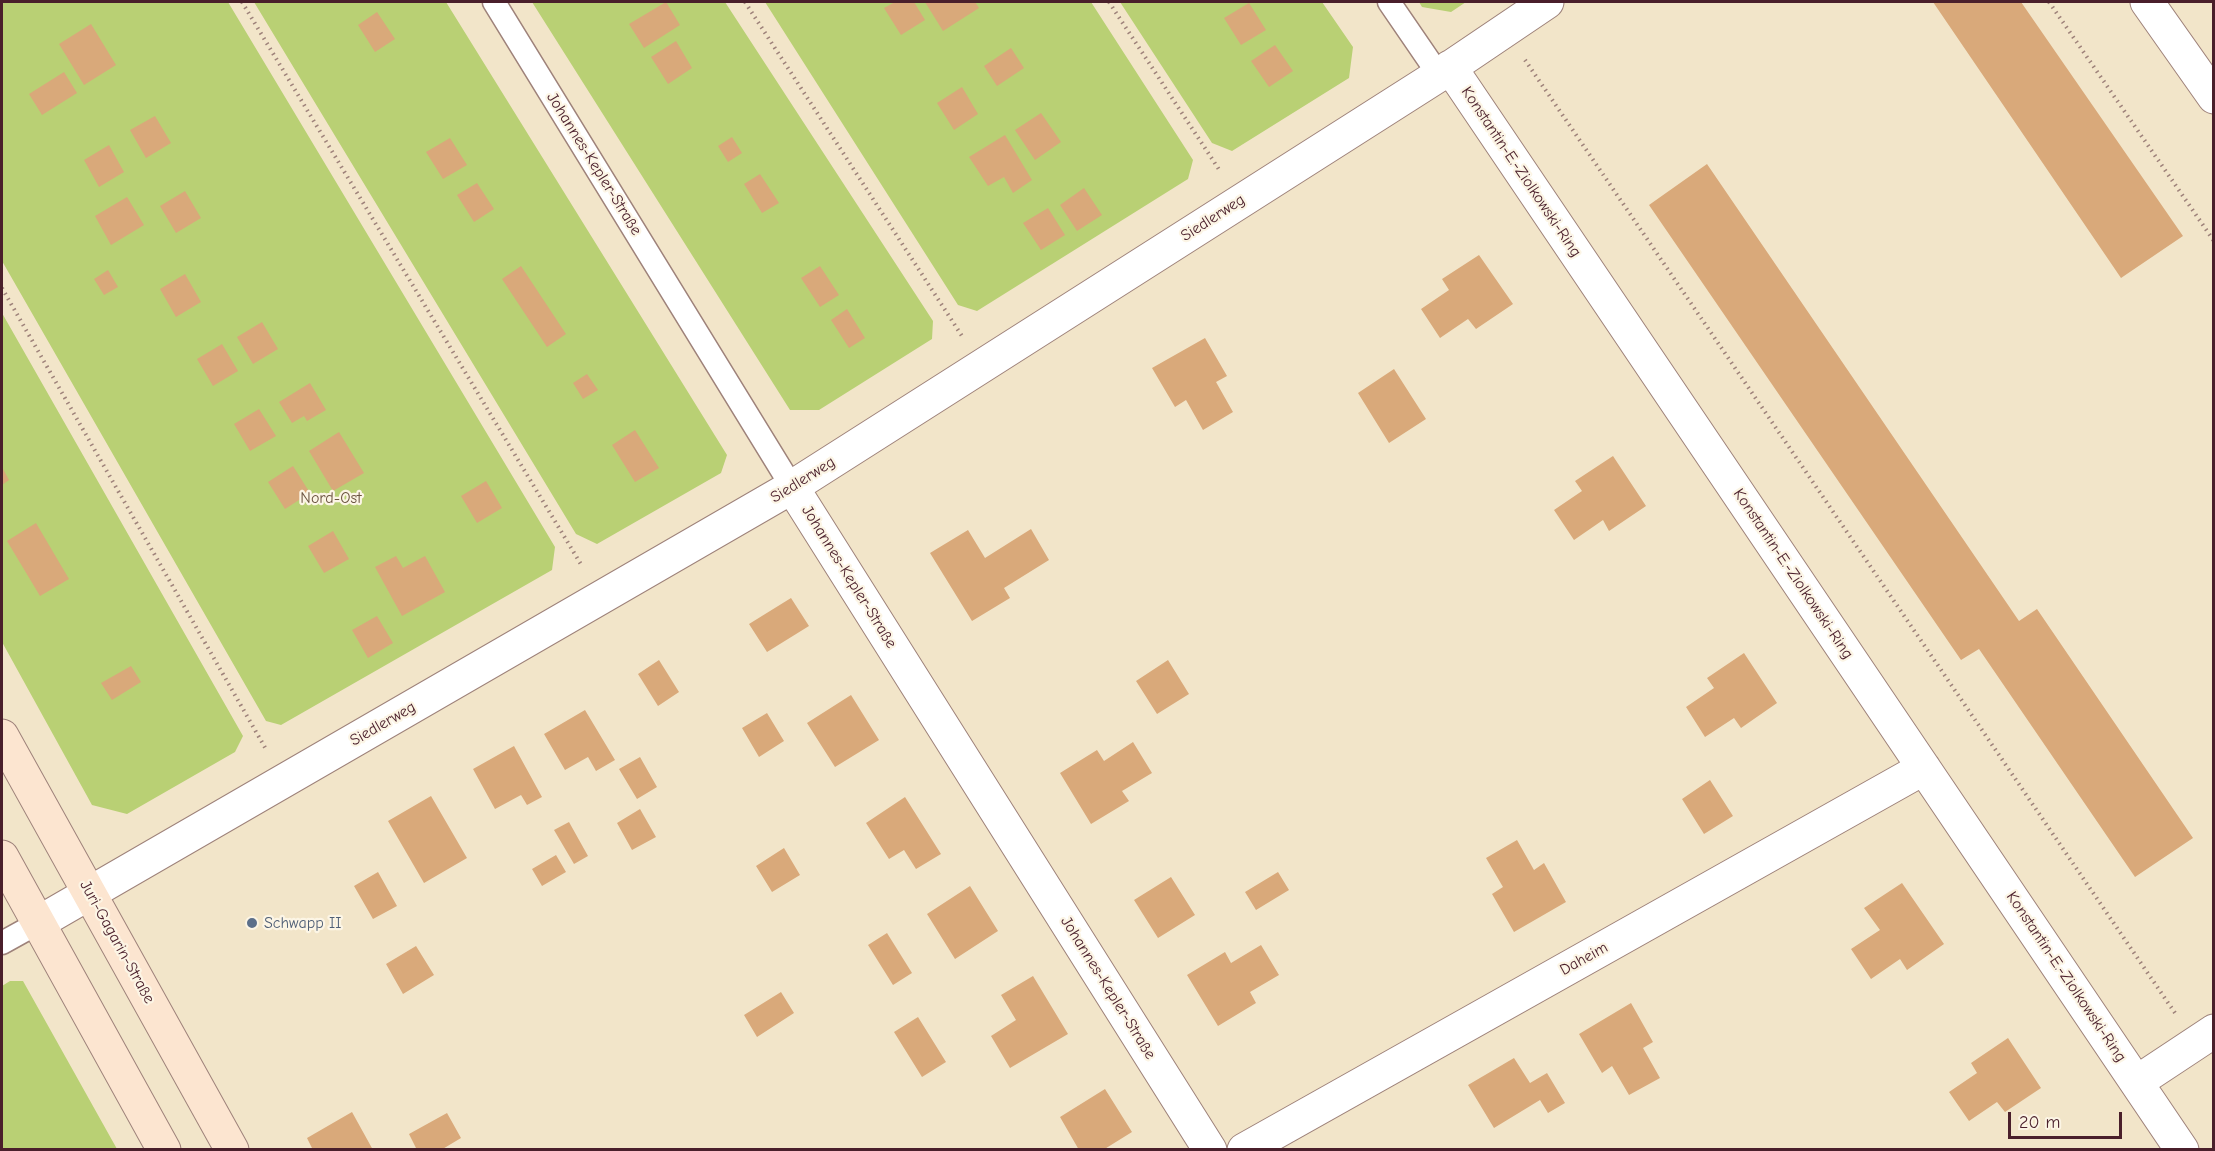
<!DOCTYPE html>
<html>
<head>
<meta charset="utf-8">
<style>
  body { margin:0 }
  #map { position:relative; width:2215px; height:1151px; overflow:hidden; background:#f2e5c9; font-family:"Comic Neue",sans-serif }
  canvas { display:block }
  .frame { position:absolute; inset:0; border:3px solid #4a1f2b; pointer-events:none }
  .scale { position:absolute; left:2008px; top:1112px; width:114px; height:27px; box-sizing:border-box; border:3px solid #4a1f2b; border-top:0; padding-left:8px; font-size:18px; line-height:21px; white-space:nowrap; color:#4a1f2b; -webkit-text-stroke:4px #fcf5e5; paint-order:stroke }
</style>
</head>
<body>
<div id="map">
<canvas width="2215" height="1151"></canvas>
<div class="frame"></div>
<div class="scale">20 m</div>
</div>
<script>
const g = document.querySelector('canvas').getContext('2d');
g.lineJoin = 'round';
function fillPath(path, color) { g.fillStyle = color; g.fill(path, 'evenodd'); }
const shape = rows => new Path2D(rows.map(r => 'M' + r).join(''));
function trace(path, color, width, dash) { g.strokeStyle = color; g.lineWidth = width; g.lineCap = dash ? 'butt' : 'round'; g.setLineDash(dash || []); g.stroke(path); }
function write(font, color, halo, rows, align = 'center') {
  g.font = font + ' "Comic Neue",sans-serif'; g.lineWidth = 4.5; g.setLineDash([]); g.textBaseline = 'middle'; g.strokeStyle = halo; g.fillStyle = color; for (const [text, x, y, turn = 0] of rows) {
    g.save(); g.translate(x, y); g.rotate((+turn || 0) * Math.PI / 180); g.textAlign = isNaN(turn) ? turn : align; if (halo) g.strokeText(text, 0, 0); g.fillText(text, 0, 0); g.restore();
  }
}
const green = shape([
  [2,2,228,2,555,547,552,570,281,725,266,721,2,261],
  [254,2,446,2,727,455,721,473,597,544,576,534],
  [532,2,725,2,933,321,932,339,819,410,790,410],
  [765,2,1091,2,1193,160,1188,179,977,311,958,305],
  [1120,2,1322,2,1353,47,1349,78,1232,151,1212,143],
  [1419,2,1466,2,1451,12,1422,7],
  [2,313,243,736,235,752,127,814,92,805,2,642],
  [10,981,23,981,117,1149,2,1149,2,986]
]);
const building = shape([
  [666,2,680,25,644,48,629,24],
  [895,2,914,2,925,20,901,35,884,8],
  [925,2,975,2,979,8,943,31],
  [1933,2,2021,2,2183,236,2121,278],
  [1249,3,1266,30,1241,45,1224,18],
  [377,12,395,39,375,52,358,25],
  [91,24,116,65,84,85,59,44],
  [676,41,692,68,668,84,651,57],
  [1275,45,1293,71,1269,87,1251,61],
  [1011,48,1024,68,997,86,984,66],
  [64,72,77,93,42,115,29,94],
  [962,87,978,114,954,130,937,103],
  [1041,113,1061,142,1035,160,1015,130],
  [155,116,171,143,146,158,130,130],
  [1005,135,1032,180,1013,193,1004,177,988,186,969,157],
  [732,137,742,153,728,162,718,146],
  [450,138,467,165,443,179,426,152],
  [109,145,124,172,99,187,84,160],
  [1707,164,2019,621,2037,609,2193,838,2135,877,1979,649,1961,660,1649,205],
  [760,174,779,203,762,213,744,184],
  [477,183,494,209,474,222,457,195],
  [1084,188,1102,215,1077,231,1060,205],
  [185,191,201,218,176,233,160,206],
  [127,197,144,225,111,245,95,216],
  [1048,208,1065,235,1041,250,1023,223],
  [1479,255,1513,304,1476,329,1468,319,1440,338,1421,309,1449,290,1442,279],
  [521,266,566,334,547,347,502,279],
  [820,266,839,295,820,307,801,278],
  [108,270,118,287,104,295,94,279],
  [185,274,201,302,176,317,160,289],
  [847,309,865,338,849,348,831,320],
  [262,322,278,349,253,364,237,337],
  [1205,338,1227,376,1216,382,1233,412,1203,430,1186,400,1175,407,1152,368],
  [222,344,238,371,213,386,197,359],
  [1394,369,1426,419,1389,443,1358,393],
  [587,374,598,390,583,399,573,383],
  [310,383,326,410,307,421,304,416,292,423,279,402],
  [259,409,276,436,250,451,234,424],
  [635,430,659,468,635,482,612,445],
  [339,432,364,473,333,491,309,451],
  [1613,456,1646,506,1609,531,1603,520,1574,540,1554,510,1582,491,1575,481],
  [293,466,310,493,285,509,268,482],
  [2,467,9,480,2,485],
  [486,481,502,508,477,523,461,496],
  [36,523,69,579,40,596,7,541],
  [1031,529,1049,560,1004,588,1010,598,972,621,930,553,968,530,985,558],
  [333,531,349,559,324,573,308,546],
  [396,556,403,568,425,556,445,592,402,616,375,567],
  [791,598,809,626,767,652,749,624],
  [377,616,393,643,368,658,352,630],
  [1744,653,1777,703,1741,728,1734,718,1705,737,1686,707,1714,688,1707,678],
  [659,660,679,692,658,706,638,674],
  [1168,660,1189,694,1157,714,1136,681],
  [131,666,141,682,112,700,101,683],
  [851,695,879,740,835,767,807,723],
  [585,710,615,760,596,771,588,757,565,770,544,734],
  [767,713,784,741,759,757,742,728],
  [1133,742,1152,773,1122,791,1129,801,1091,824,1060,773,1097,750,1104,761],
  [514,746,542,797,527,805,521,795,495,809,473,769],
  [640,757,657,787,637,799,619,769],
  [1710,780,1733,816,1704,834,1682,799],
  [431,796,467,858,424,883,388,821],
  [905,797,941,854,916,869,904,850,889,859,866,823],
  [640,809,656,837,632,850,617,823],
  [569,822,588,856,574,864,554,830],
  [1517,840,1534,870,1544,863,1566,902,1514,932,1492,894,1503,887,1486,858],
  [784,848,800,875,772,892,756,866],
  [556,855,566,872,542,886,532,869],
  [378,872,397,906,373,919,354,886],
  [1278,872,1289,890,1256,910,1245,892],
  [1171,877,1195,915,1158,938,1134,900],
  [1902,883,1944,944,1907,970,1900,959,1871,979,1851,949,1880,930,1864,908],
  [970,886,998,931,955,959,927,914],
  [887,933,912,973,893,985,868,945],
  [1261,945,1279,975,1250,992,1256,1003,1218,1026,1187,975,1225,952,1231,963],
  [416,946,434,975,403,994,386,964],
  [1033,976,1068,1034,1010,1068,991,1036,1016,1020,1001,995],
  [781,992,794,1013,757,1037,744,1015],
  [1631,1003,1653,1042,1643,1048,1660,1078,1629,1095,1612,1066,1602,1073,1579,1034],
  [918,1017,946,1062,922,1077,894,1032],
  [2008,1038,2041,1088,2005,1112,1997,1102,1969,1121,1949,1092,1977,1073,1971,1063],
  [1514,1058,1530,1083,1547,1073,1565,1103,1548,1113,1540,1100,1494,1128,1468,1085],
  [1105,1089,1132,1132,1103,1150,1079,1150,1060,1117],
  [352,1112,373,1150,313,1150,307,1138],
  [447,1113,461,1138,441,1150,417,1150,409,1134]
]);
const path = shape([
  [242,2,582,566],
  [745,2,962,336],
  [1109,2,1220,171],
  [2049,2,2214,241],
  [1525,60,2175,1013],
  [2,288,267,751]
]);
const lane = shape([
  [494,2,792,487],
  [1389,2,1439,75],
  [2,943,38,923]
]);
const street = shape([
  [2147,2,2214,97],
  [1450,67,2182,1150],
  [792,487,1210,1150],
  [38,923,792,487,1439,75,1547,2],
  [2137,1082,2214,1031],
  [1244,1150,1924,768]
]);
const secondary = shape([
  [2,736,232,1150],
  [2,857,164,1150]
]);
const markers = [
  [252,923,6,"#5c6f8a"]
];
const streetNames = [
  ["Johannes-Kepler-Straße",594,164,58],
  ["Konstantin-E.-Ziolkowski-Ring",1521,172,56],
  ["Siedlerweg",1213,218,-33],
  ["Siedlerweg",803,480,-32],
  ["Konstantin-E.-Ziolkowski-Ring",1793,574,56],
  ["Johannes-Kepler-Straße",849,577,58],
  ["Siedlerweg",383,724,-30],
  ["Juri-Gagarin-Straße",117,942,61],
  ["Daheim",1584,959,-29],
  ["Konstantin-E.-Ziolkowski-Ring",2066,977,56],
  ["Johannes-Kepler-Straße",1108,988,58]
];
const parkNames = [
  ["Nord-Ost",331,498]
];
const serviceNames = [
  ["Schwapp II",264,923]
];
fillPath(green, '#b9d074');
fillPath(building, '#d9a97a');
trace(lane, '#9e827a', 25);
trace(street, '#9e827a', 35);
trace(secondary, '#9e827a', 35);
trace(path, '#9e827a', 4, [1.5, 4.5]);
trace(lane, '#fff', 22);
trace(street, '#fff', 33);
trace(secondary, '#fce5d0', 33);
for (const [x, y, r, color] of markers) { const dot = new Path2D(); dot.arc(x, y, r, 0, 2 * Math.PI); g.fillStyle = color; g.fill(dot); trace(dot, '#fcf5e5', 2); }
write('16px', '#4a1f2b', '#fcf5e5', streetNames);
write('16px', '#6b5441', '#fcf5e5', parkNames);
write('16px', '#4e5e75', '#fcf5e5', serviceNames, 'left');
</script>
</body>
</html>
